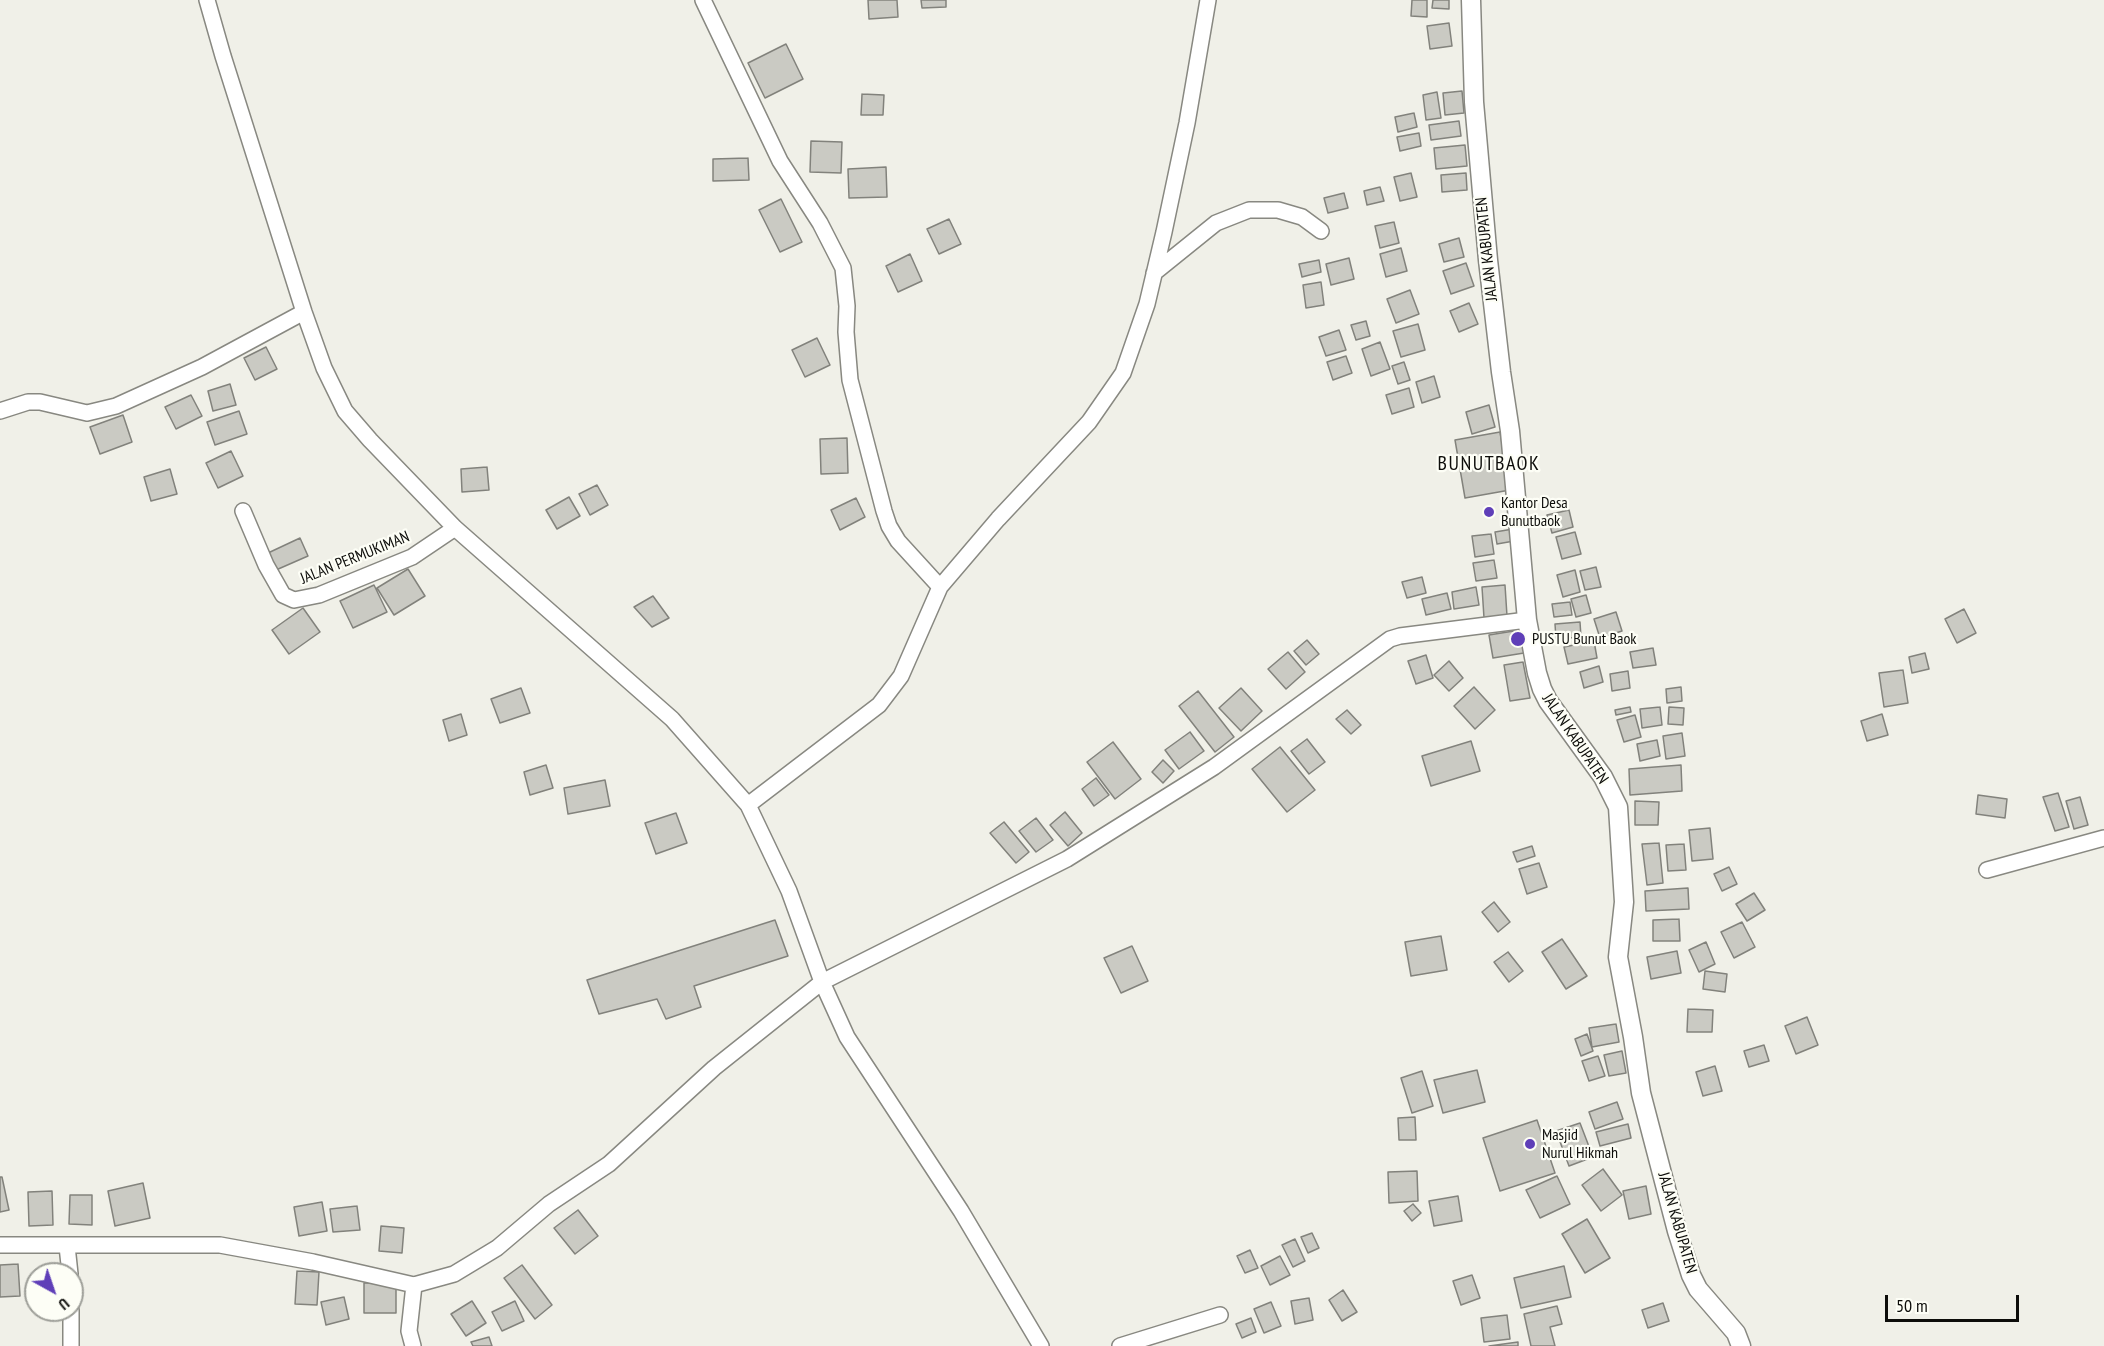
<!DOCTYPE html>
<html>
<head>
<meta charset="utf-8">
<style>
  body { margin:0 }
  #map { position:relative; width:2104px; height:1346px; overflow:hidden; background:#f0f0e8; font-family:"PT Sans Narrow",sans-serif }
  canvas { display:block }
  .north { position:absolute; left:24px; top:1262px; width:60px; height:60px; box-sizing:border-box; background:#fdfef6; border:2px solid #9d9e98; border-radius:50%; rotate:140deg; font-size:16px; font-weight:700; line-height:24px; text-align:center; color:#0d0d0a }
  .north::after { content:''; display:block; margin:auto; width:21px; height:27px; background:#5f3fb8; clip-path:polygon(50% 0,100% 100%,50% 72%,0 100%) }
  .scale { position:absolute; left:1885px; top:1295px; width:134px; height:27px; box-sizing:border-box; border:3px solid #0d0d0a; border-top:0; padding-left:8px; font-size:18px; line-height:21px; white-space:nowrap; color:#0d0d0a; -webkit-text-stroke:4px #fdfef6; paint-order:stroke }
</style>
</head>
<body>
<div id="map">
<canvas width="2104" height="1346"></canvas>
<div class="north">U</div>
<div class="scale">50 m</div>
</div>
<script>
const g = document.querySelector('canvas').getContext('2d');
g.lineJoin = 'round';
function fillPath(path, color) { g.fillStyle = color; g.fill(path, 'evenodd'); }
const shape = rows => new Path2D(rows.map(r => 'M' + r).join(''));
function trace(path, color, width, dash) { g.strokeStyle = color; g.lineWidth = width; g.lineCap = dash ? 'butt' : 'round'; g.setLineDash(dash || []); g.stroke(path); }
function write(font, color, halo, rows, align = 'center') {
  g.font = font + ' "PT Sans Narrow",sans-serif'; g.lineWidth = 4.5; g.setLineDash([]); g.textBaseline = 'middle'; g.strokeStyle = halo; g.fillStyle = color; for (const [text, x, y, turn = 0] of rows) {
    g.save(); g.translate(x, y); g.rotate((+turn || 0) * Math.PI / 180); g.textAlign = isNaN(turn) ? turn : align; if (halo) g.strokeText(text, 0, 0); g.fillText(text, 0, 0); g.restore();
  }
}
const building = shape([
  [868,0,897,0,898,17,869,19,868,0],
  [921,0,946,0,946,7,922,8,921,0],
  [1412,0,1427,0,1427,17,1411,16,1412,0],
  [1433,0,1449,0,1449,9,1432,8,1433,0],
  [1449,23,1452,46,1430,49,1427,26,1449,23],
  [786,44,803,79,765,98,748,63,786,44],
  [1462,91,1464,113,1445,115,1443,93,1462,91],
  [1437,92,1441,118,1426,120,1423,95,1437,92],
  [862,94,884,95,883,115,861,115,862,94],
  [1414,113,1417,127,1398,132,1395,117,1414,113],
  [1459,121,1461,136,1431,140,1429,125,1459,121],
  [1419,133,1421,146,1400,151,1397,137,1419,133],
  [811,141,842,142,841,173,810,172,811,141],
  [1465,145,1467,166,1436,169,1434,148,1465,145],
  [748,158,749,180,713,181,713,159,748,158],
  [886,167,887,197,849,198,848,169,886,167],
  [1411,173,1417,197,1400,201,1394,177,1411,173],
  [1466,173,1467,190,1442,192,1441,175,1466,173],
  [1380,187,1384,201,1367,205,1364,191,1380,187],
  [1344,193,1348,208,1328,213,1324,198,1344,193],
  [781,199,802,242,780,252,759,210,781,199],
  [949,219,961,244,939,254,927,229,949,219],
  [1394,222,1399,243,1380,248,1375,226,1394,222],
  [1459,238,1464,257,1444,262,1439,244,1459,238],
  [1401,248,1407,271,1386,277,1380,254,1401,248],
  [910,254,922,281,898,292,886,266,910,254],
  [1349,258,1354,279,1331,285,1326,264,1349,258],
  [1319,260,1321,272,1302,277,1299,264,1319,260],
  [1466,263,1474,286,1451,294,1443,271,1466,263],
  [1321,282,1324,305,1306,308,1303,285,1321,282],
  [1410,290,1419,314,1396,323,1387,299,1410,290],
  [1469,303,1478,324,1459,332,1450,311,1469,303],
  [1366,321,1370,336,1356,340,1351,325,1366,321],
  [1418,324,1425,350,1401,357,1393,331,1418,324],
  [1339,330,1346,350,1326,356,1319,337,1339,330],
  [817,338,830,365,805,377,792,350,817,338],
  [1380,342,1390,369,1371,376,1362,349,1380,342],
  [266,347,277,369,255,380,244,358,266,347],
  [1346,356,1352,373,1333,380,1327,362,1346,356],
  [1404,362,1410,380,1398,384,1392,366,1404,362],
  [1434,376,1440,397,1422,403,1416,382,1434,376],
  [230,384,236,405,213,411,208,391,230,384],
  [1409,388,1414,407,1392,414,1386,395,1409,388],
  [191,395,202,416,176,429,165,407,191,395],
  [1489,405,1495,427,1472,434,1466,412,1489,405],
  [239,411,247,434,215,445,207,422,239,411],
  [123,415,132,442,100,454,90,427,123,415],
  [1500,432,1510,490,1465,498,1455,440,1500,432],
  [847,438,848,473,821,474,820,439,847,438],
  [231,451,243,476,218,488,206,463,231,451],
  [487,467,489,490,462,492,461,469,487,467],
  [170,469,177,494,151,501,144,477,170,469],
  [597,485,608,505,590,515,579,494,597,485],
  [569,497,580,516,557,529,546,510,569,497],
  [856,498,865,517,840,530,831,510,856,498],
  [1569,510,1573,527,1552,533,1547,515,1569,510],
  [1513,529,1514,541,1497,544,1495,532,1513,529],
  [1575,532,1581,554,1562,559,1556,537,1575,532],
  [1491,534,1494,554,1475,557,1472,536,1491,534],
  [300,538,308,556,276,570,268,553,300,538],
  [1494,560,1497,578,1476,581,1473,563,1494,560],
  [1596,567,1601,587,1585,590,1580,571,1596,567],
  [408,569,425,596,394,615,377,588,408,569],
  [1575,570,1580,592,1563,597,1557,575,1575,570],
  [1422,577,1426,593,1407,598,1402,582,1422,577],
  [374,585,387,612,353,628,340,601,374,585],
  [1505,585,1507,616,1484,618,1482,587,1505,585],
  [1476,587,1479,605,1454,609,1452,592,1476,587],
  [1447,593,1451,609,1426,615,1422,599,1447,593],
  [1586,595,1591,613,1576,617,1571,599,1586,595],
  [653,596,669,618,652,627,634,607,653,596],
  [1570,602,1572,615,1554,617,1552,604,1570,602],
  [303,608,320,632,289,654,272,630,303,608],
  [1964,609,1976,633,1957,643,1945,619,1964,609],
  [1616,612,1622,631,1600,638,1594,619,1616,612],
  [1580,622,1581,637,1556,639,1555,624,1580,622],
  [1520,630,1524,653,1493,658,1489,635,1520,630],
  [1307,640,1319,654,1306,665,1294,651,1307,640],
  [1594,641,1597,658,1568,664,1564,647,1594,641],
  [1653,648,1656,665,1633,668,1630,652,1653,648],
  [1288,652,1305,672,1286,689,1268,669,1288,652],
  [1925,653,1929,669,1912,673,1909,657,1925,653],
  [1426,655,1433,678,1416,684,1408,661,1426,655],
  [1449,661,1463,678,1449,691,1434,675,1449,661],
  [1523,662,1530,698,1510,701,1504,665,1523,662],
  [1599,666,1603,682,1584,688,1580,672,1599,666],
  [1903,670,1908,703,1884,707,1879,673,1903,670],
  [1628,671,1630,688,1612,691,1610,674,1628,671],
  [1474,687,1495,710,1475,729,1454,706,1474,687],
  [1681,687,1682,701,1667,703,1666,689,1681,687],
  [521,688,530,713,500,723,491,699,521,688],
  [1241,688,1262,711,1241,731,1219,708,1241,688],
  [1198,691,1234,737,1215,752,1179,706,1198,691],
  [1630,707,1631,712,1616,715,1615,710,1630,707],
  [1660,707,1662,725,1642,728,1640,709,1660,707],
  [1669,707,1684,708,1683,725,1668,724,1669,707],
  [1347,710,1361,725,1351,734,1336,719,1347,710],
  [461,714,467,735,449,741,443,720,461,714],
  [1882,714,1888,735,1867,741,1861,721,1882,714],
  [1635,715,1641,737,1624,742,1617,720,1635,715],
  [1190,732,1204,751,1179,769,1165,750,1190,732],
  [1682,733,1685,756,1666,759,1663,736,1682,733],
  [1307,739,1325,762,1309,774,1291,751,1307,739],
  [1657,740,1660,756,1640,761,1637,744,1657,740],
  [1471,741,1480,771,1431,786,1422,756,1471,741],
  [1113,742,1141,779,1115,799,1087,762,1113,742],
  [1280,747,1315,790,1287,812,1252,769,1280,747],
  [1163,760,1174,771,1163,783,1152,772,1163,760],
  [546,765,553,788,530,795,524,772,546,765],
  [1681,765,1682,791,1630,795,1629,769,1681,765],
  [1096,778,1109,795,1094,806,1082,789,1096,778],
  [605,780,610,806,568,814,564,788,605,780],
  [2058,793,2069,827,2055,831,2043,797,2058,793],
  [1978,795,2007,799,2005,818,1976,814,1978,795],
  [2080,797,2088,825,2074,829,2066,801,2080,797],
  [1635,801,1659,802,1658,825,1635,825,1635,801],
  [1065,812,1082,833,1068,846,1050,825,1065,812],
  [676,813,687,843,656,854,645,823,676,813],
  [1036,818,1053,840,1036,852,1019,831,1036,818],
  [1004,822,1029,852,1016,863,990,833,1004,822],
  [1710,828,1713,859,1692,861,1689,830,1710,828],
  [1659,843,1663,883,1647,885,1642,844,1659,843],
  [1684,844,1686,870,1668,871,1666,845,1684,844],
  [1532,846,1535,856,1517,862,1513,852,1532,846],
  [1539,863,1547,887,1527,894,1519,869,1539,863],
  [1729,867,1737,884,1722,891,1714,874,1729,867],
  [1688,888,1689,909,1646,911,1645,891,1688,888],
  [1754,893,1765,910,1747,921,1736,904,1754,893],
  [1494,902,1510,922,1498,932,1482,912,1494,902],
  [1679,919,1680,941,1653,941,1653,920,1679,919],
  [775,920,788,956,694,986,701,1007,666,1019,657,999,599,1014,587,980,775,920],
  [1742,922,1755,947,1734,958,1721,932,1742,922],
  [1441,936,1447,970,1411,976,1405,942,1441,936],
  [1562,939,1587,976,1566,989,1542,952,1562,939],
  [1706,942,1715,964,1699,972,1689,950,1706,942],
  [1132,946,1148,981,1121,993,1104,958,1132,946],
  [1677,951,1681,973,1651,979,1647,957,1677,951],
  [1508,952,1523,971,1509,982,1494,962,1508,952],
  [1705,971,1727,974,1725,992,1703,989,1705,971],
  [1688,1009,1713,1010,1712,1032,1687,1032,1688,1009],
  [1807,1017,1818,1045,1796,1054,1785,1026,1807,1017],
  [1616,1024,1619,1042,1592,1047,1589,1028,1616,1024],
  [1587,1034,1593,1051,1581,1056,1575,1039,1587,1034],
  [1764,1045,1769,1061,1749,1067,1744,1051,1764,1045],
  [1622,1051,1626,1073,1609,1076,1604,1055,1622,1051],
  [1598,1056,1605,1076,1589,1081,1582,1061,1598,1056],
  [1715,1066,1722,1091,1703,1096,1696,1072,1715,1066],
  [1477,1070,1485,1102,1443,1113,1434,1080,1477,1070],
  [1422,1071,1433,1106,1412,1113,1401,1078,1422,1071],
  [1617,1102,1623,1119,1595,1129,1589,1112,1617,1102],
  [1415,1117,1416,1140,1399,1140,1398,1118,1415,1117],
  [1537,1120,1555,1173,1500,1191,1483,1138,1537,1120],
  [1580,1123,1593,1157,1569,1166,1556,1131,1580,1123],
  [1628,1124,1631,1138,1600,1146,1596,1132,1628,1124],
  [1603,1169,1622,1195,1601,1211,1582,1185,1603,1169],
  [1417,1171,1418,1201,1389,1203,1388,1172,1417,1171],
  [1557,1176,1570,1204,1540,1218,1526,1190,1557,1176],
  [0,1177,2,1177,9,1210,0,1212,0,1177],
  [143,1183,150,1218,115,1226,108,1191,143,1183],
  [1646,1186,1651,1214,1629,1219,1623,1191,1646,1186],
  [52,1191,53,1225,29,1226,28,1192,52,1191],
  [70,1195,92,1195,92,1225,69,1224,70,1195],
  [1458,1196,1462,1221,1434,1226,1429,1201,1458,1196],
  [322,1202,327,1231,299,1236,294,1207,322,1202],
  [1413,1204,1421,1213,1412,1221,1404,1211,1413,1204],
  [357,1206,360,1230,333,1232,330,1209,357,1206],
  [578,1210,598,1236,575,1254,554,1228,578,1210],
  [1587,1219,1610,1258,1585,1273,1562,1234,1587,1219],
  [381,1226,404,1228,402,1253,379,1251,381,1226],
  [1312,1233,1319,1248,1308,1253,1301,1237,1312,1233],
  [1295,1239,1305,1261,1293,1267,1282,1245,1295,1239],
  [1250,1250,1258,1268,1245,1273,1237,1256,1250,1250],
  [1280,1256,1290,1275,1270,1285,1261,1266,1280,1256],
  [18,1264,20,1296,0,1297,0,1265,18,1264],
  [522,1265,552,1305,535,1319,504,1278,522,1265],
  [1564,1266,1571,1297,1521,1308,1514,1278,1564,1266],
  [297,1271,319,1272,317,1305,295,1304,297,1271],
  [1472,1275,1480,1298,1461,1305,1453,1281,1472,1275],
  [364,1283,396,1283,396,1313,364,1313,364,1283],
  [1343,1290,1357,1312,1342,1321,1329,1300,1343,1290],
  [344,1297,349,1319,326,1325,321,1302,344,1297],
  [1309,1298,1313,1320,1295,1324,1291,1301,1309,1298],
  [472,1301,486,1323,466,1336,451,1314,472,1301],
  [515,1301,524,1321,502,1331,492,1312,515,1301],
  [1271,1302,1281,1326,1264,1333,1254,1309,1271,1302],
  [1663,1303,1669,1321,1648,1328,1642,1310,1663,1303],
  [1557,1306,1562,1324,1550,1327,1555,1346,1531,1346,1524,1314,1557,1306],
  [1507,1315,1510,1339,1484,1342,1481,1318,1507,1315],
  [1251,1318,1256,1332,1242,1338,1236,1324,1251,1318],
  [489,1337,492,1346,473,1346,471,1342,489,1337],
  [1518,1342,1518,1346,1489,1346,1518,1342]
]);
const minor = shape([
  [207,0,223,56,304,312,324,368,345,411,370,440,455,528,672,719,748,805,789,891,822,982,847,1037,961,1211,1041,1346],
  [703,0,780,161,820,223,843,268,847,306,846,332,850,380,884,511,889,526,898,541,940,587],
  [1154,273,1216,223,1249,210,1278,210,1302,217,1321,231],
  [0,411,28,402,40,402,87,413,116,406,202,367,304,312],
  [243,511,266,565,283,595,294,600,319,595,412,557,455,528],
  [748,805,879,705,901,676,940,587,998,519,1089,422,1123,373,1147,304,1164,232,1187,123,1208,0],
  [1987,870,2104,838],
  [0,1245,220,1245,313,1262,414,1285,454,1274,497,1248,549,1204,609,1164,714,1068,822,982,1067,859,1214,767,1390,639,1400,636,1527,620],
  [67,1246,70,1274],
  [71,1310,71,1346],
  [413,1346,409,1331,414,1285],
  [1120,1346,1220,1315]
]);
const tertiary = shape([
  [1471,0,1474,102,1488,260,1501,372,1510,431,1527,620,1537,673,1542,689,1548,701,1603,777,1618,807,1624,902,1618,957,1633,1037,1641,1093,1677,1231,1691,1275,1698,1289,1736,1333,1741,1346]
]);
const markers = [
  [1489,512,6,"#5f3fb8"],
  [1518,639,8,"#5f3fb8"],
  [1530,1144,6,"#5f3fb8"]
];
const streetNames = [
  ["JALAN KABUPATEN",1487,249,-96],
  ["JALAN PERMUKIMAN",355,558,-22],
  ["JALAN KABUPATEN",1575,739,56],
  ["JALAN KABUPATEN",1677,1223,74]
];
const poiNames = [
  ["Kantor Desa",1501,503],
  ["Bunutbaok",1501,521],
  ["PUSTU Bunut Baok",1532,639],
  ["Masjid",1542,1135],
  ["Nurul Hikmah",1542,1153]
];
const quarterNames = [
  ["BUNUTBAOK",1489,464]
];
fillPath(building, '#cacac3');
trace(building, '#82827c', 1.5);
trace(minor, '#888881', 18);
trace(tertiary, '#888881', 21);
trace(minor, '#fff', 15);
trace(tertiary, '#fff', 18);
for (const [x, y, r, color] of markers) { const dot = new Path2D(); dot.arc(x, y, r, 0, 2 * Math.PI); g.fillStyle = color; g.fill(dot); trace(dot, '#fdfef6', 2); }
write('16px', '#0d0d0a', '#fdfef6', streetNames);
write('16px', '#0d0d0a', '#fdfef6', poiNames, 'left');
g.letterSpacing = '1.5px';
write('20px', '#0d0d0a', '#fdfef6', quarterNames);
g.letterSpacing = '0px';
</script>
</body>
</html>
